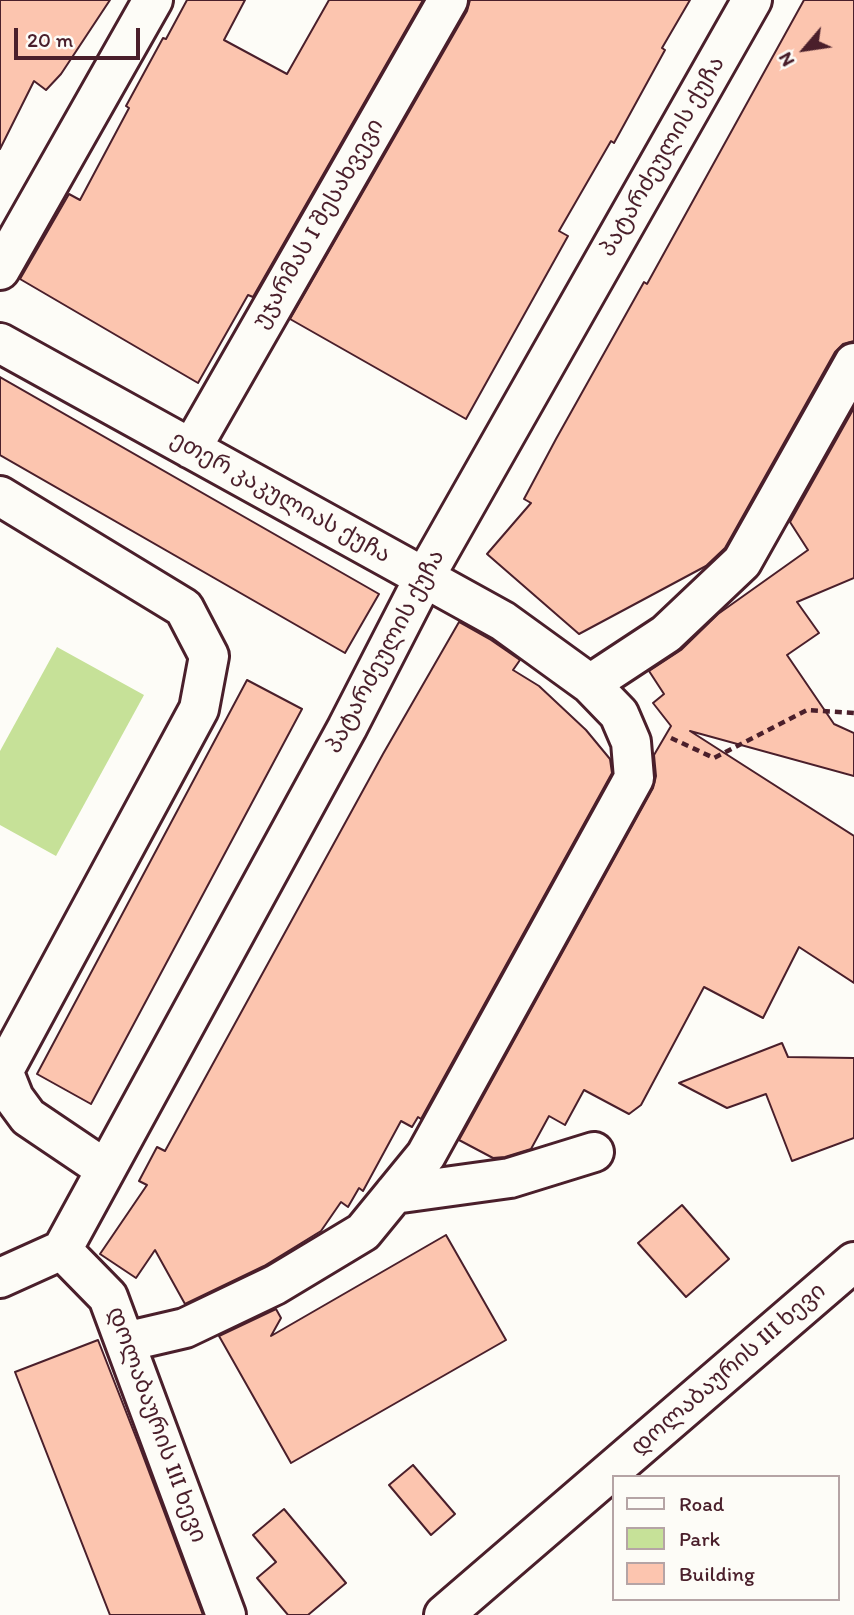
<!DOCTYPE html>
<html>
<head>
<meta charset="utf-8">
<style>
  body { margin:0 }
  #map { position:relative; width:854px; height:1615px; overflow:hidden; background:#fdfcf7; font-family:Itim,sans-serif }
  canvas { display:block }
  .legend { position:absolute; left:612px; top:1475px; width:228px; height:126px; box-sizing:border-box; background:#fdfcf7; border:2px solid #b5a4a5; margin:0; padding:9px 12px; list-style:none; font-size:21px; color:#4a1f2b }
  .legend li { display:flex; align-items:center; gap:14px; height:35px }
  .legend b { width:35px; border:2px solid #b5a4a5 }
  .north { position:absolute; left:770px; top:14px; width:70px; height:70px; -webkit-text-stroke:5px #fdfcf7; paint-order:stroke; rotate:241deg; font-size:19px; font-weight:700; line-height:28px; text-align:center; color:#4a1f2b }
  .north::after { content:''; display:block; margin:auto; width:24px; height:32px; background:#4a1f2b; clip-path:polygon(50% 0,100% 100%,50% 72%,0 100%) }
  .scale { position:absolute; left:14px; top:28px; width:126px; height:32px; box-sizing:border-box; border:4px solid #4a1f2b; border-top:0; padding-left:9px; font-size:21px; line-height:24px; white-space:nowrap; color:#4a1f2b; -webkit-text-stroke:5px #fdfcf7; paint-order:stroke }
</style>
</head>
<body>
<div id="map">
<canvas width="854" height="1615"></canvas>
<ul class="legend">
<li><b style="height:9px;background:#fdfcf7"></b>Road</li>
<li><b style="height:19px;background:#c6e198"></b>Park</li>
<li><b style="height:19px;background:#fcc5af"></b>Building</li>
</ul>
<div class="north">N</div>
<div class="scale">20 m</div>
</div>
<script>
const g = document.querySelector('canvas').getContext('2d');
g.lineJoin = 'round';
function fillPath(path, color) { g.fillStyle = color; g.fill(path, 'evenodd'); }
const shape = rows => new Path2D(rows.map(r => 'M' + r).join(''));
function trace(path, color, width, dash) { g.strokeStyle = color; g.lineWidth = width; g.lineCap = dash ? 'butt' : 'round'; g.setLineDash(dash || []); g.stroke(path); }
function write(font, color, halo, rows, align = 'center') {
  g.font = font + ' Itim,"Noto Sans Georgian",sans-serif'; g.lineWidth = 5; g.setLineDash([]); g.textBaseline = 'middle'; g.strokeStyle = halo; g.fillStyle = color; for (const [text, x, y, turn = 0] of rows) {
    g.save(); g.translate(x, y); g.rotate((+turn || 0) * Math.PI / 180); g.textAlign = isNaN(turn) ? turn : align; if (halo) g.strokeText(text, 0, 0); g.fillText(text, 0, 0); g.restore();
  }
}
const green = shape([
  [57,647,144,695,56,856,0,825,0,751]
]);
const building = shape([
  [0,0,110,0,61,74,46,90,34,81,0,149,0,0],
  [187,0,245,0,224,40,287,74,329,0,423,0,253,297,248,295,198,383,20,279,69,194,80,200,129,108,126,106,163,38,166,39,187,0],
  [470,0,690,0,662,48,665,50,614,143,611,141,559,231,568,236,466,419,290,319,467,11,470,0],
  [804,0,854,0,854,341,843,344,835,352,725,548,706,566,579,634,487,554,531,503,524,499,556,439,644,282,647,284,804,0],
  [0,377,379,594,345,653,0,455,0,377],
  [854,408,854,578,797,602,819,633,787,655,834,724,854,733,854,776,690,731,854,836,854,983,799,947,763,1018,704,987,641,1105,629,1114,584,1090,565,1125,549,1116,531,1149,505,1157,493,1158,459,1140,653,788,656,776,654,755,671,726,653,703,664,694,649,671,681,650,718,614,808,550,790,522,854,408],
  [459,622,491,640,520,660,513,670,539,686,586,730,610,759,612,773,421,1119,418,1117,412,1127,401,1121,363,1191,359,1188,348,1207,341,1202,321,1231,264,1266,185,1304,155,1250,136,1278,100,1254,147,1185,139,1181,157,1147,165,1151,383,754,459,622],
  [247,680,302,709,91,1104,37,1074,247,680],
  [782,1043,788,1057,854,1058,854,1138,792,1161,766,1094,727,1108,679,1083,782,1043],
  [682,1205,729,1259,686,1297,638,1243,682,1205],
  [446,1235,506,1340,291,1463,219,1336,276,1309,281,1318,271,1336,446,1235],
  [98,1340,139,1445,203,1615,110,1615,15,1372,98,1340],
  [413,1465,455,1514,431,1535,389,1485,413,1465],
  [284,1509,346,1583,308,1615,288,1615,257,1578,276,1562,253,1535,284,1509]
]);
const path = shape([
  [671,738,714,758,807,710,854,713]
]);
const minor = shape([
  [0,270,153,0],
  [0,343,503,621,590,684,619,714,631,742,634,778,426,1155,363,1232,275,1285,185,1328,125,1342],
  [191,449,448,0],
  [0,496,184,608,209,656,199,709,3,1072],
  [590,684,666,634,742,562,854,363],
  [0,1063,14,1098,28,1117,105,1169],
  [394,1194,510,1178,594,1152],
  [62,1250,108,1297,226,1615],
  [0,1278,62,1250,347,728,424,578,752,0],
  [444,1615,854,1262]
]);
const streetNames = [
  ["პატარძეულის ქუჩა",663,157,-60],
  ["უჯარმას I შესახვევი",319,224,-60],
  ["ეთერ კაკულიას ქუჩა",280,498,29],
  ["პატარძეულის ქუჩა",386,652,-62],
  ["დოლაბაურის III ხევი",729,1370,-41],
  ["დოლაბაურის III ხევი",156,1425,70]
];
fillPath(green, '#c6e198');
fillPath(building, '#fcc5af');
trace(building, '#4a1f2b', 2);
trace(minor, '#4a1f2b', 44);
trace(path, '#4a1f2b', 4.5, [7, 5]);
trace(minor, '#fdfcf7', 38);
write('23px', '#4a1f2b', '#fdfcf7', streetNames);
</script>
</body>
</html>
